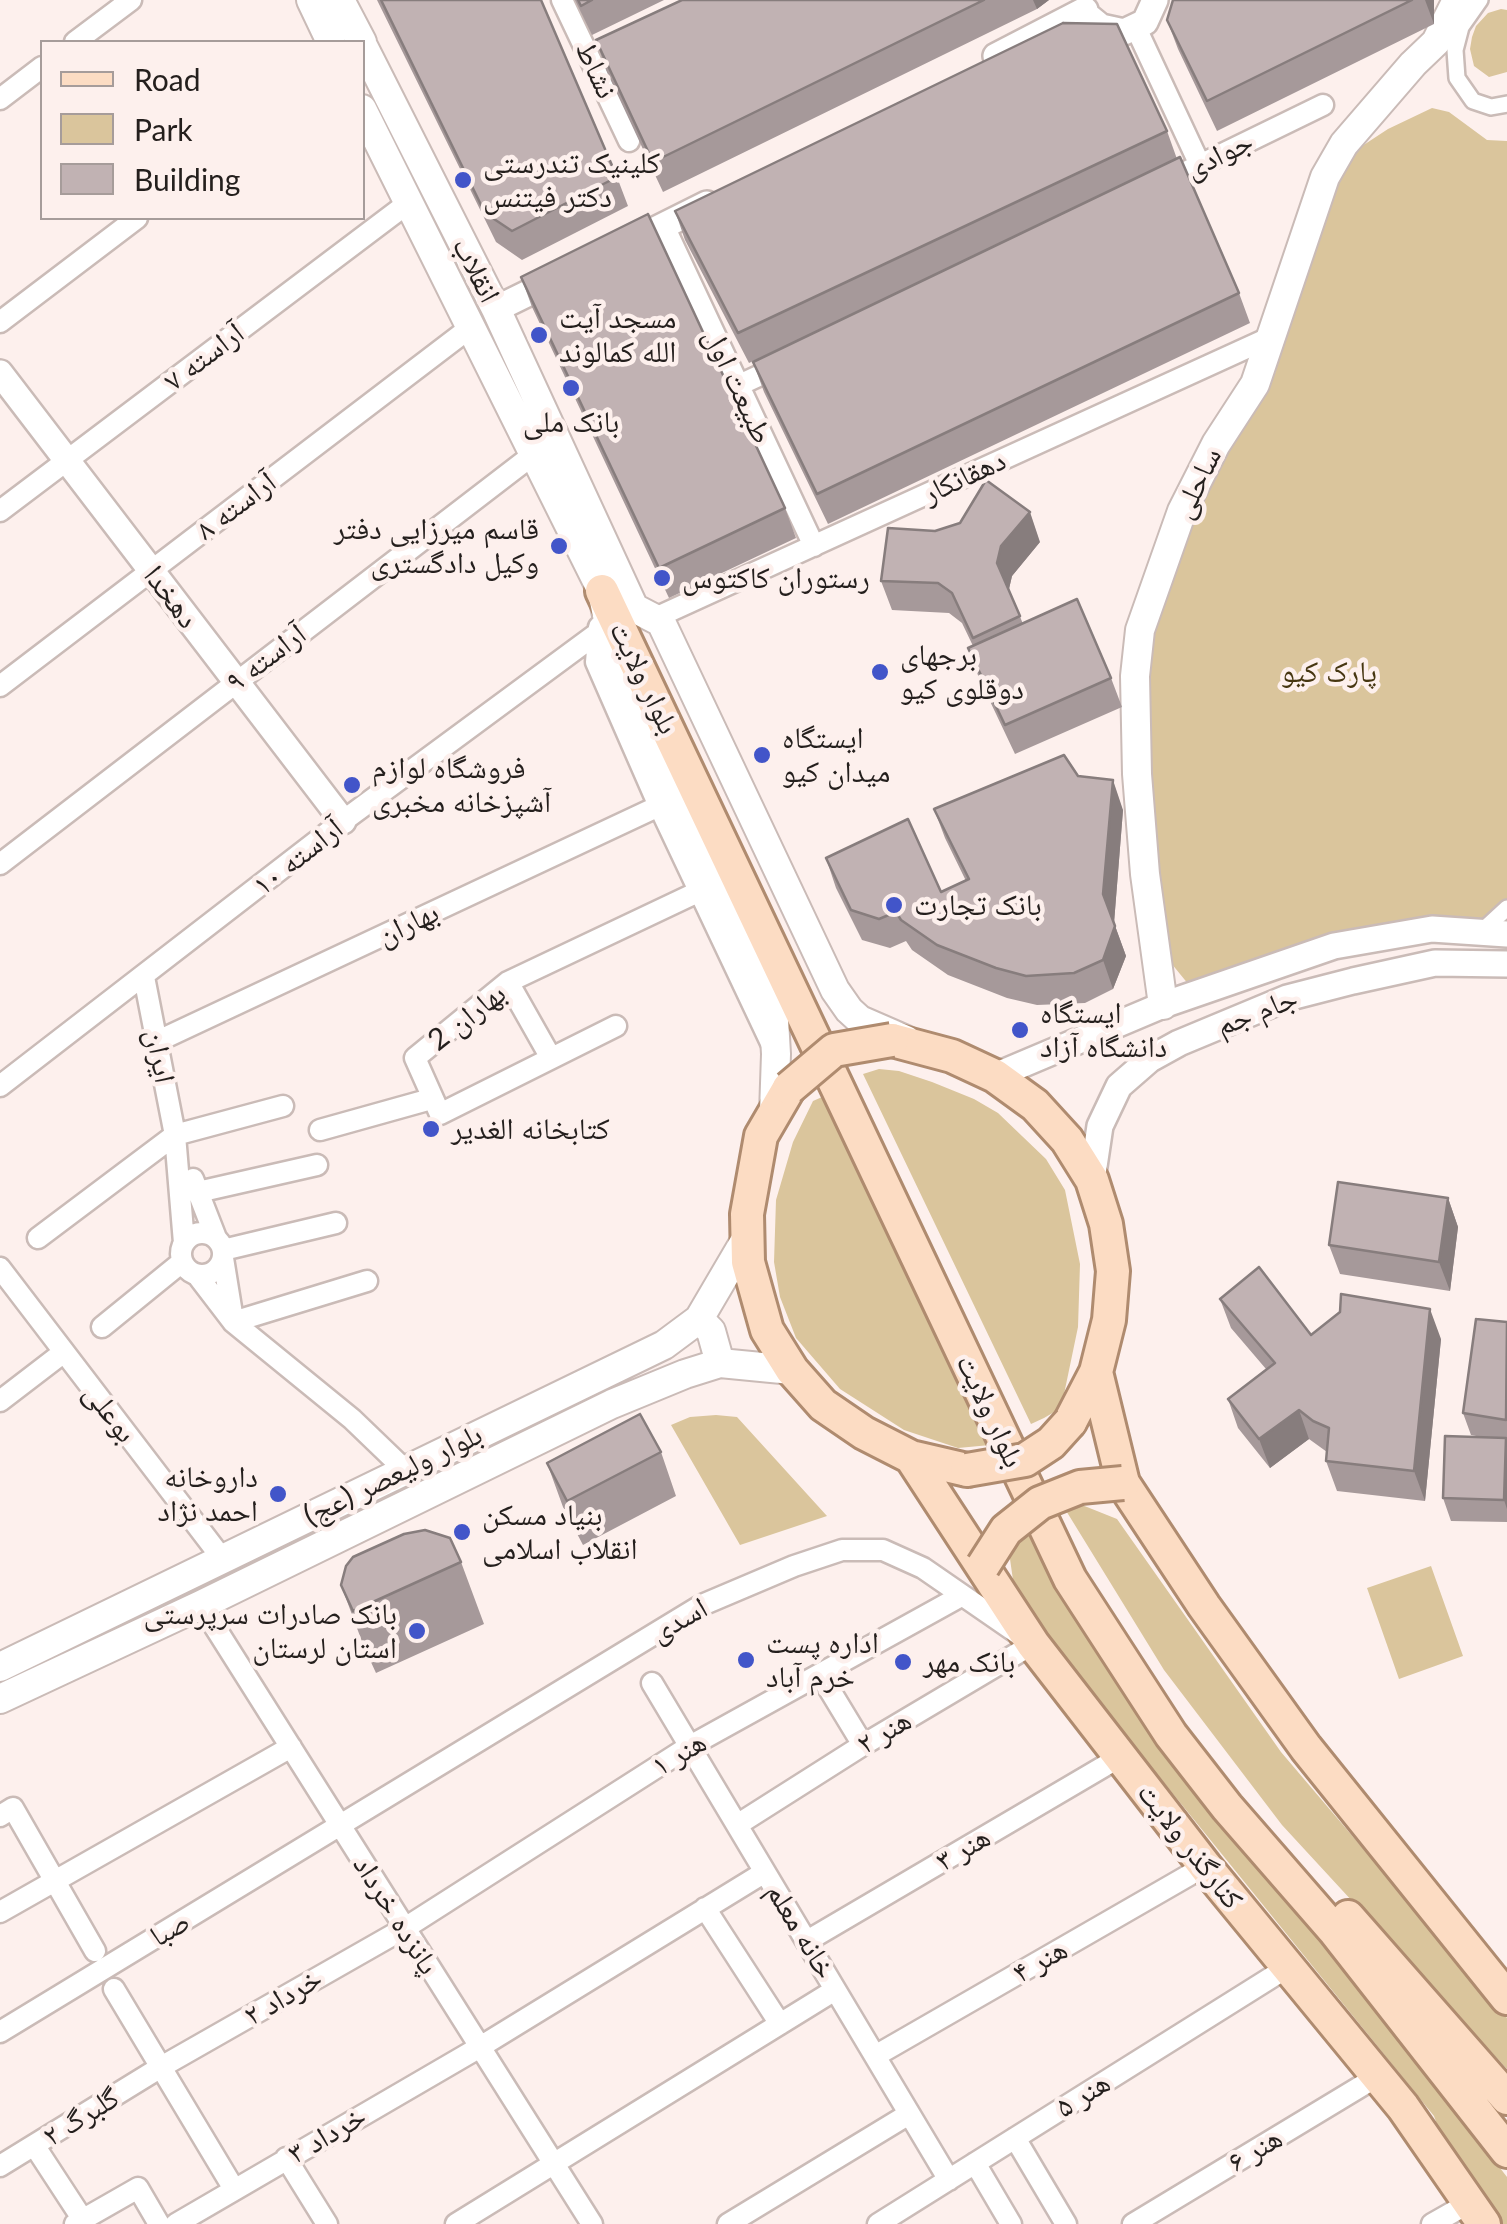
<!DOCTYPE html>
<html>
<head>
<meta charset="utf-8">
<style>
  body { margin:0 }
  #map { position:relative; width:1507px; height:2224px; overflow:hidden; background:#fdf0ed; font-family:Lato,sans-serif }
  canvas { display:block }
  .legend { position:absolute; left:40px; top:40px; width:325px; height:180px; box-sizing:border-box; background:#fdf0ed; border:2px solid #a69c9a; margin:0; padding:12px 18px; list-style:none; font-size:30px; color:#241f1d }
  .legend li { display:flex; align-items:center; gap:20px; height:50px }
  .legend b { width:50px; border:2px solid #a69c9a }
</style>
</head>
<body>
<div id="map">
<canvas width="1507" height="2224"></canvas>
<ul class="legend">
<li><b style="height:12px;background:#fcdcc3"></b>Road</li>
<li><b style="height:28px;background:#dac59c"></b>Park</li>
<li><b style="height:28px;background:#c1b2b3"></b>Building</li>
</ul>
</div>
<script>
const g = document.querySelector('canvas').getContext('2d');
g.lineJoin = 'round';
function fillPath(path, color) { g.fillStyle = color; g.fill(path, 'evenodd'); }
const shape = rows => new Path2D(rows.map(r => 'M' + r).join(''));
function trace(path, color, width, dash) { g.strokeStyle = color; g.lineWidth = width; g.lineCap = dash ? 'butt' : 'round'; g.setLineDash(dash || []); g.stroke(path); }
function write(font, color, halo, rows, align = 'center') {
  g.font = font + ' Lato,"Noto Naskh Arabic",sans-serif'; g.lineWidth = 9; g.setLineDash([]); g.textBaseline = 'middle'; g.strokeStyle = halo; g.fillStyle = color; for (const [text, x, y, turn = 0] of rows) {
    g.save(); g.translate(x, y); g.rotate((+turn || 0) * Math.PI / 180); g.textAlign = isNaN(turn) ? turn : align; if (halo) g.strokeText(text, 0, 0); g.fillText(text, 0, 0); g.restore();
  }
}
const green = shape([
  [1501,9,1507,10,1507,72,1489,77,1474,66,1470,49,1472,37,1476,26,1488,13],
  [1432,108,1449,112,1487,140,1507,141,1507,925,1189,985,1171,963,1153,870,1147,709,1149,648,1163,593,1184,534,1212,479,1275,373,1325,205,1340,167,1359,148,1388,129],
  [879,1069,899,1071,932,1082,974,1099,998,1113,1046,1159,1065,1190,1080,1264,1078,1327,1063,1399,1056,1411,1044,1418,1031,1424,863,1074],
  [829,1094,990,1445,958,1448,904,1430,840,1389,796,1338,780,1297,774,1262,776,1200,793,1142,813,1101],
  [716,1415,737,1417,827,1516,740,1545,671,1425,690,1417],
  [1082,1505,1117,1519,1281,1752,1507,2018,1507,2069,1282,1825,1164,1670,1065,1509],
  [1031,1526,1283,1888,1507,2177,1507,2224,1493,2224,1449,2158,1434,2116,1033,1621,1013,1580,1010,1559,1010,1544],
  [1431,1566,1463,1656,1399,1679,1367,1588]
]);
const pedestrian = shape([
  [1480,0,1461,27,1455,50,1457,78,1473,101,1491,107,1507,104],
  [1482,931,1507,908]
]);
const minor = shape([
  [562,0,629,141],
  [1136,28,1200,165],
  [75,42,131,0],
  [0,99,42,67],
  [1163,183,1323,105],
  [664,226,814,546],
  [0,322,137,218],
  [737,386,780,366],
  [0,511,408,203],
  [655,618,1273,336],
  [599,627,596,662,659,806,772,1045],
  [0,686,471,327],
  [0,864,534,454],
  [144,977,175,1135,184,1243],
  [508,982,551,1058],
  [616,1026,440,1114,415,1058,508,982,700,891],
  [158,1041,659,806],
  [0,1086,343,821,599,632],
  [320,1130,431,1099],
  [193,1179,216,1238],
  [198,1192,317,1165],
  '181 1254a21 21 0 1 1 42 0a21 21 0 1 1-42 0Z',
  [38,1238,175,1135,283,1106],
  [223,1250,336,1223],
  [223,1258,233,1320],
  [0,1268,221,1557],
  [197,1275,233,1322,352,1419,404,1469],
  [233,1322,367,1281],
  [102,1327,182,1262],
  [0,1401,64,1352],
  [201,1605,592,2224],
  [820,1674,863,1745],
  [652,1683,949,2180],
  [0,1816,13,1808,95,1951],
  [705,1908,780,2024],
  [0,1912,291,1747],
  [807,1941,1120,1757],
  [114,1989,234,2189],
  [0,2032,702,1605,794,1566,842,1550,883,1550,923,1568,1033,1644,863,1745,737,1825],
  [875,2056,1205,1866],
  [1015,2138,1066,2224],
  [34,2145,83,2220],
  [286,2158,327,2224],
  [975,2163,1011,2224],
  [0,2166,161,2067,405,1928,690,1746,961,1596],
  [75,2224,138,2188,159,2224],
  [176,2224,480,2047,765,1872],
  [456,2224,835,1990],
  [728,2224,909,2114],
  [878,2224,1288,1967],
  [1133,2224,1378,2076],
  [1432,2224,1469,2203]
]);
const tertiary = shape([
  [1090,18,1101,27,1124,32,1145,22,1155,0],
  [996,56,1085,10],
  [627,244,707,204],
  [496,309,555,280],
  [0,373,343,821],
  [995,1076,1163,1005,1334,946,1432,929,1507,934],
  [1092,1180,1100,1126,1119,1086,1150,1059,1179,1043,1287,998,1353,981,1435,963,1507,964]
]);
const secondary = shape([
  [311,0,331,42],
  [340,0,362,42],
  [362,44,496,309,634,608,661,622,835,990,849,1010,860,1020,906,1040],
  [362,109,602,591,616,659,773,1002,776,1054,774,1113],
  [1163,1005,1145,874,1137,774,1135,676,1140,630,1182,511,1216,444,1255,384,1325,177,1344,144,1413,64,1436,42,1457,0],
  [699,1319,711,1331,720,1363],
  [0,1667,664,1345,699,1319,746,1239],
  [0,1699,201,1605,612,1404,685,1374,720,1363,792,1370]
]);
const primary = shape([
  [602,591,1070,1579,1171,1735,1227,1807,1334,1930,1507,2151],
  [892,1040,952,1056,995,1076,1035,1105,1067,1140,1092,1180,1106,1224,1113,1271,1109,1320,1096,1372,1070,1422],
  [789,1088,761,1136,747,1214,748,1262,767,1330,792,1370,823,1405,864,1433,911,1457,967,1470],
  [1096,1372,1123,1483,1204,1606,1306,1748,1507,1998],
  [911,1457,1033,1644,1205,1866,1403,2107,1484,2224],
  [1348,1917,1507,2098]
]);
const primaryBridge = shape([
  [789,1088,834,1050,892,1040],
  [967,1470,1025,1460,1051,1443,1070,1422],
  [983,1566,1006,1530,1040,1503,1080,1487,1123,1483]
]);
const wall = shape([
  [377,0,541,0,617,177,628,206,522,260,496,242],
  [575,0,664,0,592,35],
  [682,0,1049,0,1037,9,663,192,606,70,596,40],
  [1173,0,1434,0,1434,24,1217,131,1178,49,1167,20],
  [1167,131,1177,159,1239,293,1250,323,828,524,764,392,753,362,967,260,749,363,685,240,675,211],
  [521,277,785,508,796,538,669,598,532,307],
  [1040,542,1012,576,1009,589,1023,624,1111,678,1122,707,1015,754,979,678,968,648,973,646,962,623,949,613,892,610,881,581],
  [1078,776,1123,810,1114,923,1126,956,1113,989,1085,1003,1037,1005,1007,998,948,975,912,950,906,941,890,948,862,940,836,888,826,858,941,892,966,881,945,838,934,809],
  [1448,1198,1458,1227,1450,1291,1340,1274,1329,1245],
  [1220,1299,1311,1335,1441,1339,1425,1501,1337,1491,1326,1461,1327,1452,1309,1439,1270,1468,1238,1428,1228,1399,1266,1369,1231,1328],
  [1507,1322,1507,1522,1451,1521,1443,1498,1487,1438,1471,1435,1463,1413],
  [661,1452,676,1496,583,1545,563,1507,547,1463],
  [461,1562,484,1624,376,1673,364,1647,341,1585]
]);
const shadedWall = shape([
  [1033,0,1049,0,1037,9],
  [1425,0,1434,0,1434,24],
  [1030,512,1040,542,1012,576,1008,593,997,563,1001,546],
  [1113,780,1123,810,1114,923,1126,956,1113,989,1103,960,1103,894],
  [1448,1198,1458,1227,1450,1291,1439,1262],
  [1430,1309,1441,1339,1425,1501,1414,1471],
  [1299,1410,1309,1439,1270,1468,1259,1439],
  [1507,1440,1507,1509,1504,1500]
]);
const building = shape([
  [381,0,541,0,617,177,512,231,485,213,381,0],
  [578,0,592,0,581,6,578,0],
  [682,0,984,0,653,162,596,40,682,0],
  [1173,0,1412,0,1207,101,1167,20,1173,0],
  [1063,23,1117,24,1167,131,738,333,675,211,1063,23],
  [1180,157,1239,293,817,494,753,362,1180,157],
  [648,214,785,508,659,568,521,277,648,214],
  [986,480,1030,512,1001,546,997,563,1020,616,973,638,952,593,938,583,881,581,888,528,935,531,960,523,986,480],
  [1077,599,1111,678,1005,725,968,648,1077,599],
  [1064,755,1078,776,1113,780,1103,894,1115,926,1103,960,1074,973,1026,976,996,968,937,945,901,920,896,912,879,919,851,910,826,858,908,819,941,892,969,879,934,809,1064,755],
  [1338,1182,1448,1198,1439,1262,1329,1245,1338,1182],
  [1259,1267,1311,1335,1340,1312,1341,1294,1430,1309,1414,1471,1326,1461,1329,1428,1313,1421,1299,1410,1259,1439,1228,1399,1275,1363,1220,1299,1259,1267],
  [1476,1319,1507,1322,1506,1420,1463,1413,1476,1319],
  [640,1414,661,1452,567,1501,547,1463,640,1414],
  [1445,1436,1506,1438,1504,1500,1443,1498,1445,1436],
  [425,1530,450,1538,461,1562,353,1611,341,1585,346,1566,353,1557,404,1534,425,1530]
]);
const markers = [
  [463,180,10,"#4255c9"],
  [539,335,10,"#4255c9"],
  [571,388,10,"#4255c9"],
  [559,546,10,"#4255c9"],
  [662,578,10,"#4255c9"],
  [880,672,10,"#4255c9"],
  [762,755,10,"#4255c9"],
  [352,785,10,"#4255c9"],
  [894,905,10,"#4255c9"],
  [1020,1030,10,"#4255c9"],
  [431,1129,10,"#4255c9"],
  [278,1494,10,"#4255c9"],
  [462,1532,10,"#4255c9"],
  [417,1631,10,"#4255c9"],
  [746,1660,10,"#4255c9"],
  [903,1662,10,"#4255c9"]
];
const streetNames = [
  ["نشاط",596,70,65],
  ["جوادی",1219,155,-26],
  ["انقلاب",476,270,63],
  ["آراسته ۷",204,357,-37],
  ["طبیعت اول",738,386,65],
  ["دهقانکار",964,477,-25],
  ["ساحلی",1197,483,-64],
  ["آراسته ۸",236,506,-37],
  ["دهخدا",171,597,53],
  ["آراسته ۹",266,658,-37],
  ["بلوار ولایت",644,678,64],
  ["آراسته ۱۰",298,857,-38],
  ["بهاران",408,924,-25],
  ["جام جم",1257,1012,-21],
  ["بهاران 2",467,1017,-38],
  ["ایران",160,1056,79],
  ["بلوار ولایت",990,1411,65],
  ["بوعلی",110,1413,53],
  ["بلوار ولیعصر (عج)",393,1475,-26],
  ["اسدی",679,1620,-29],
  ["هنر ۲",884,1732,-31],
  ["هنر ۱",679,1754,-31],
  ["کنارگذر ولایت",1190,1846,52],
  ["هنر ۳",963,1849,-31],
  ["پانزده خرداد",396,1915,58],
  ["صبا",170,1929,-31],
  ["خانه معلم",801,1931,59],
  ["هنر ۴",1040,1961,-30],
  ["خرداد ۲",283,1997,-30],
  ["هنر ۵",1083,2095,-32],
  ["گلبرگ ۲",81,2117,-32],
  ["خرداد ۳",327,2135,-30],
  ["هنر ۶",1255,2150,-31]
];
const poiNames = [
  ["کلینیک تندرستی",483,163],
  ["دکتر فیتنس",483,197],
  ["مسجد آیت",559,318],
  ["الله کمالوند",559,352],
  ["بانک ملی",571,422,"center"],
  ["قاسم میرزایی دفتر",539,529,"right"],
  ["وکیل دادگستری",539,563,"right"],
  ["رستوران کاکتوس",682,578],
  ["برجهای",900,655],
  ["دوقلوی کیو",900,689],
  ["ایستگاه",782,738],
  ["میدان کیو",782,772],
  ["فروشگاه لوازم",372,768],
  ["آشپزخانه مخبری",372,802],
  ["بانک تجارت",914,905],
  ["ایستگاه",1040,1013],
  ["دانشگاه آزاد",1040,1047],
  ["کتابخانه الغدیر",451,1129],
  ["داروخانه",258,1477,"right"],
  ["احمد نژاد",258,1511,"right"],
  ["بنیاد مسکن",482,1515],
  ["انقلاب اسلامی",482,1549],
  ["بانک صادرات سرپرستی",397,1614,"right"],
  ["استان لرستان",397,1648,"right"],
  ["اداره پست",766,1643],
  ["خرم آباد",766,1677],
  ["بانک مهر",923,1662]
];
const parkNames = [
  ["پارک کیو",1329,672]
];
fillPath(green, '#dac59c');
trace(pedestrian, '#cabbb7', 20);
trace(minor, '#cabbb7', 25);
trace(tertiary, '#cabbb7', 30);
trace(secondary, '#cabbb7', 32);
trace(primary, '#af8b6f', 38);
trace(pedestrian, '#fff', 15);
trace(minor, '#fff', 20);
trace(tertiary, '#fff', 25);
trace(secondary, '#fff', 28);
trace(primary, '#fcdcc3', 32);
trace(primaryBridge, '#af8b6f', 38, []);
trace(primaryBridge, '#fcdcc3', 32);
fillPath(wall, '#a6999a');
fillPath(shadedWall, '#877d7d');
fillPath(building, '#c1b2b3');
trace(building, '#877d7d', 2.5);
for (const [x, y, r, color] of markers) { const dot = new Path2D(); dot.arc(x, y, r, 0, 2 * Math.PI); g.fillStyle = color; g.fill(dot); trace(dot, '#fdf0ed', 4); }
write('30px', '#241f1d', '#fdf0ed', streetNames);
write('30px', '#241f1d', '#fdf0ed', poiNames, 'left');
write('30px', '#463611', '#fdf0ed', parkNames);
</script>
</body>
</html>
